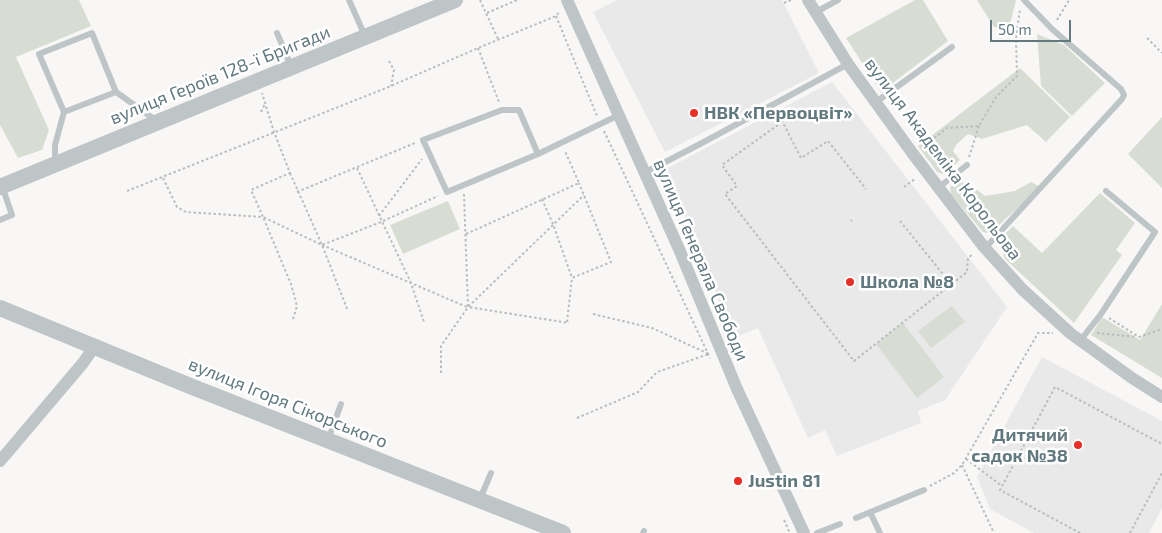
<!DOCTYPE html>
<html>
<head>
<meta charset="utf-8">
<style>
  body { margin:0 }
  #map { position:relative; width:1162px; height:533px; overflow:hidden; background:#f8f7f5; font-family:"Exo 2",sans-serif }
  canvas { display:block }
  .scale { position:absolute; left:990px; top:20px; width:81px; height:22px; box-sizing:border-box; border:2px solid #627980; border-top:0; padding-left:6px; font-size:15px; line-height:18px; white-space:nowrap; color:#627980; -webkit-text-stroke:4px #fff; paint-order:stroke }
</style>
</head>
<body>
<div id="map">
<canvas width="1162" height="533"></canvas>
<div class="scale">50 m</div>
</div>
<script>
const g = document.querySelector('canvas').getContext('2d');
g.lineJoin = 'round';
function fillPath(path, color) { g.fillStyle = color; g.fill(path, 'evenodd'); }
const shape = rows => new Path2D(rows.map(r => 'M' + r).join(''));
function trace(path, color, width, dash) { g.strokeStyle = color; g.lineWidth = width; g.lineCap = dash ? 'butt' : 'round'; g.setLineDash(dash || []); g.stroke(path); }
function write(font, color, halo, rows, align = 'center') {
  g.font = font + ' "Exo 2",sans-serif'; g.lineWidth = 5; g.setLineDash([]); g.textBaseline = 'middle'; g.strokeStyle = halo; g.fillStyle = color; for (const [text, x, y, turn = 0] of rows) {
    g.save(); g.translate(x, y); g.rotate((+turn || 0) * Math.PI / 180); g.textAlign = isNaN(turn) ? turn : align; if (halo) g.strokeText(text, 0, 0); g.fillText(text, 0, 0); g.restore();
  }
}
const built = shape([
  [617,0,782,0,819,73,665,152,593,12],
  [832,82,1007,307,945,400,918,411,921,423,837,456,825,430,808,438,758,328,734,338,666,169],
  [1042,357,1162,421,1162,508,1149,533,1034,533,990,509,977,477]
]);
const green = shape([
  [0,0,79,0,91,26,16,57,49,130,42,150,18,158,0,125],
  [915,0,923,0,948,41,881,92,846,38],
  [977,0,1016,0,1009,29,994,27],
  [1037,34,1064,45,1105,83,1072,116,1041,86],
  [1020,68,1070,117,1046,142,1027,125,982,139,968,134,956,145,953,151,960,160,948,171,942,174,937,172,918,146],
  [1162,117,1162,188,1128,154],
  [967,182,985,196,1015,191,1031,182,1039,186,1023,204,1004,220,992,234,983,232,951,194,950,187,956,183],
  [1100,193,1135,223,1116,250,1122,255,1074,323,1005,259,998,241,1013,226,1042,253],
  [448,201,460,229,403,254,390,225],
  [1162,304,1162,378,1091,335,1102,317,1140,340],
  [952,306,965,322,931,348,918,331],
  [903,323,944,377,917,398,876,344]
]);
const path = shape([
  [480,0,498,39],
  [784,3,791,0],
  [487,13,517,0],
  [556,16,597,116],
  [1057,20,1069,0],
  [1147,38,1162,53],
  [478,48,499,102],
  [389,61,394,70,391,86],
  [777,111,801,158,828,141,866,189],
  [261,112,265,104],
  [782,122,722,165,737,186,725,194,854,361,967,272,968,258,973,254],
  [604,131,710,358],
  [922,147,947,128,979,126,996,97,1017,76,1016,39,1020,9],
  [969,157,979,126],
  [357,168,411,283,424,322],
  [290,173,322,245,348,311],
  [163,178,177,207,186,212,263,217,251,190,290,173,274,132,262,93],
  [904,187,915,179],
  [127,191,391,86,478,48,556,16,560,11],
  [297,192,415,143],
  [464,194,468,307,569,323],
  [542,199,553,224,572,278],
  [379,216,422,159],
  [851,221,852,220],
  [900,221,951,284],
  [466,234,579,183,565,151],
  [322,245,467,307],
  [593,314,652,328,709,354],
  [1109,318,1139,337,1162,329],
  [293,319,297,306,291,284,263,217,322,245,381,222,438,196],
  [567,322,572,278,611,262,579,183],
  [1097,333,1137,337],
  [441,373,441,346,468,307,584,195],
  [577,418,638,392,657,372,709,354],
  [966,459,1002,486],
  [962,465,994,533],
  [930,486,954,473,962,465,1038,333,1053,333],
  [784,520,790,533],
  [1080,533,1000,490,1055,387,1162,444],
  [1130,533,1162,473]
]);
const service = shape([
  [349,0,365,36],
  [816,12,838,0],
  [277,33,291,66],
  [876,102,952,47],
  [64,112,39,54,92,33,116,92],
  [538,154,447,192,423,140,502,110,519,110,538,154,619,115],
  [55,162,55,145,64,112,116,92,157,121],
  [644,173,702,143,848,64],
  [938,188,967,165],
  [0,220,12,215,2,186],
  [984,247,988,245,1122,99,1124,95,1121,89,1052,29,1024,0],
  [1080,341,1101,314,1155,232,1106,191],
  [328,440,341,404],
  [480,499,491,473],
  [870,512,880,533],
  [856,518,924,490],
  [643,533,644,531],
  [817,533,840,524]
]);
const minor = shape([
  [567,0,679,249,737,389,804,533],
  [808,0,848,64,913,154,984,247,1022,289,1070,333,1132,378,1162,397],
  [0,461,83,363,94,347]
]);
const tertiary = shape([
  [0,187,455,0],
  [0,308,190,386,563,533]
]);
const markers = [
  [694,113,5,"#e72f25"],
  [850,282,5,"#e72f25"],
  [1078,445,5,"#e72f25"],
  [738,481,5,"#e72f25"]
];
const streetNames = [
  ["вулиця Героїв 128-ї Бригади",220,75,-22],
  ["вулиця Академіка Корольова",943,159,53],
  ["вулиця Генерала Свободи",701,260,67],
  ["вулиця Ігоря Сікорського",288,403,22]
];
const poiNames = [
  ["НВК «Первоцвіт»",704,113],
  ["Школа №8",860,282],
  ["Дитячий",1068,435,"right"],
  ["садок №38",1068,456,"right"],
  ["Justin 81",748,481]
];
fillPath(built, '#e8e9e8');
fillPath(green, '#d8ddd4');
trace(path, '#b8bdbf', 2, [2.5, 2.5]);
trace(service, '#bec5c7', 6);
trace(minor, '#bec5c7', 12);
trace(tertiary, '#bec5c7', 16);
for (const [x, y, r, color] of markers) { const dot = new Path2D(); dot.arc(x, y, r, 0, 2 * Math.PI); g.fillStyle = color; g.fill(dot); trace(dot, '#fff', 2); }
write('18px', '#627980', '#fff', streetNames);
write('bold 18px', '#627980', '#fff', poiNames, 'left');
</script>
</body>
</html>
